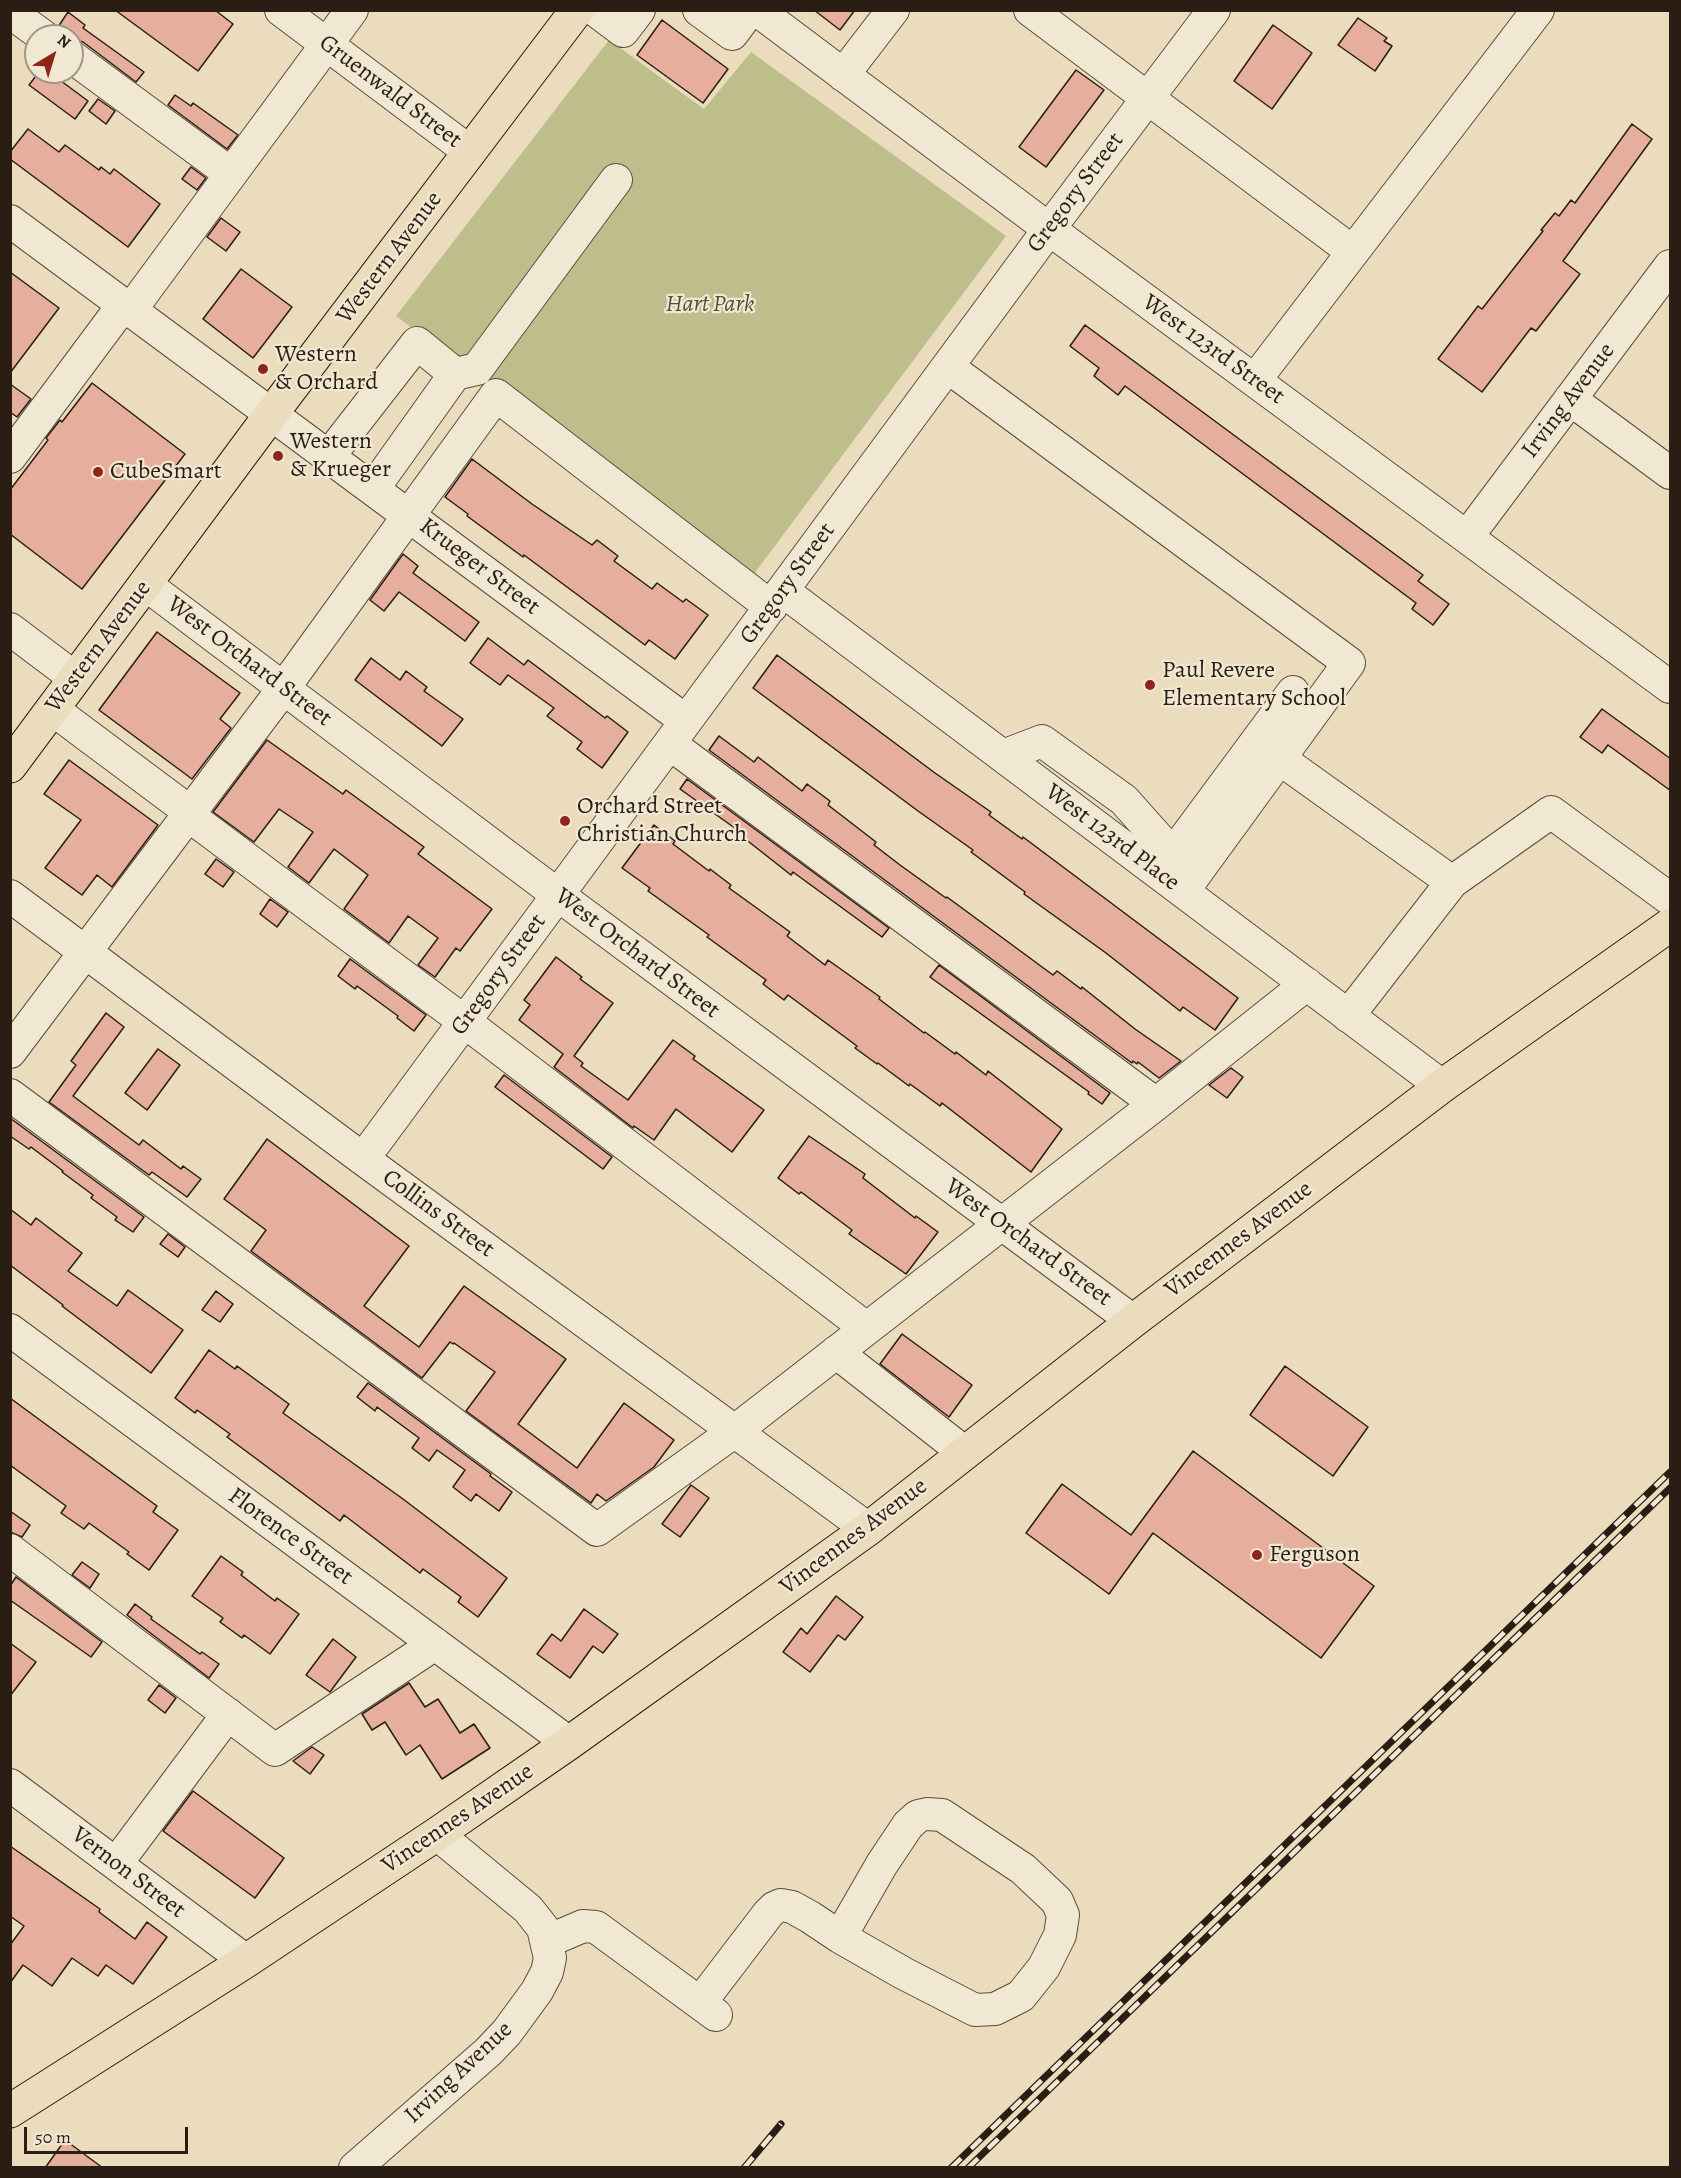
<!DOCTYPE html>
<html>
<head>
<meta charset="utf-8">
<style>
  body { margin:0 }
  #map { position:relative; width:1681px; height:2178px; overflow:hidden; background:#eadcbc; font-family:Alegreya,serif }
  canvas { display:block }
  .frame { position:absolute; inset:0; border:12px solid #2a1d13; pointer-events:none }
  .north { position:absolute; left:24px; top:24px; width:60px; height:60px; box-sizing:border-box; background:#f1e8d3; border:2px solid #a19786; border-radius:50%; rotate:38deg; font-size:16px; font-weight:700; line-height:24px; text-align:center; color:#2a1d13 }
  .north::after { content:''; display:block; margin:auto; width:21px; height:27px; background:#8f2418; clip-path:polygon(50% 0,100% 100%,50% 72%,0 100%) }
  .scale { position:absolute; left:24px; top:2127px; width:164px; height:27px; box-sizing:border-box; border:3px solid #2a1d13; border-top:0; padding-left:8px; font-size:18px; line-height:21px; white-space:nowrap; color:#2a1d13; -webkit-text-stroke:4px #f1e8d3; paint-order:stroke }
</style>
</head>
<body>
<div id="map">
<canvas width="1681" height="2178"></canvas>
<div class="frame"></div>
<div class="north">N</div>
<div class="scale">50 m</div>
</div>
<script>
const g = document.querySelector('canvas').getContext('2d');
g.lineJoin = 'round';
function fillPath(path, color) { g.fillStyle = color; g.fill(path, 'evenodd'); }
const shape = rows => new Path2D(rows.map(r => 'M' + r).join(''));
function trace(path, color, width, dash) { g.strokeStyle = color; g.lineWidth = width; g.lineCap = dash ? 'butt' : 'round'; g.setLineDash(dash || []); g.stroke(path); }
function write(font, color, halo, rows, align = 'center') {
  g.font = font + ' Alegreya,serif'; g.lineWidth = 4.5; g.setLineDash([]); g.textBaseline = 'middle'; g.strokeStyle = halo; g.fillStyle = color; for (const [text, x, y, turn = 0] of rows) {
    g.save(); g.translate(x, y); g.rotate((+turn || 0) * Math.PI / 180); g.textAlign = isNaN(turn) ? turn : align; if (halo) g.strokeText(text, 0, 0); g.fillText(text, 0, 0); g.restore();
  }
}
const green = shape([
  [609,40,704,109,751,52,1006,236,751,578,396,316]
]);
const building = shape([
  [115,10,215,10,233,24,198,71,115,10],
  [814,10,855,10,840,30,814,10],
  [68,12,85,25,83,28,144,72,136,82,83,42,72,39,72,36,60,35,58,27,68,12],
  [1358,18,1387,38,1384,41,1392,46,1375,71,1338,45,1358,18],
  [662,20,728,69,703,103,637,55,662,20],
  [1273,25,1312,53,1272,109,1234,81,1273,25],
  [1076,70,1104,90,1046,167,1019,147,1076,70],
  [39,72,49,72,88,101,75,119,29,85,39,72],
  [175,95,191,106,193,103,238,135,227,149,168,105,175,95],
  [98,99,115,111,106,124,89,111,98,99],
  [1632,124,1652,139,1563,261,1580,274,1536,331,1531,328,1482,392,1438,359,1478,306,1482,309,1543,231,1541,230,1555,213,1559,216,1571,200,1575,203,1632,124],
  [28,129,59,152,65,145,99,170,101,167,110,174,114,169,160,204,128,247,10,159,10,152,28,129],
  [191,167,206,178,197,190,182,179,191,167],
  [221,218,240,232,226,251,207,237,221,218],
  [241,269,292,307,253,358,203,319,241,269],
  [10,272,59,308,10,373,10,272],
  [1085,325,1423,575,1418,581,1449,604,1433,625,1412,609,1416,603,1125,386,1118,395,1094,376,1099,368,1070,346,1085,325],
  [92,383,185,454,82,589,10,534,10,490,48,440,46,438,60,420,62,422,92,383],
  [10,384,31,399,17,417,10,412,10,384],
  [472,459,532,504,592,545,597,540,618,556,614,561,652,589,657,583,683,602,686,599,708,615,675,659,649,640,645,645,524,555,523,557,467,516,468,514,445,497,472,459],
  [403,554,418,566,413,573,479,622,465,641,399,592,384,611,370,600,403,554],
  [157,632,240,693,220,719,231,728,192,779,99,710,157,632],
  [488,638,524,665,528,660,605,718,607,716,628,732,602,768,577,749,582,742,547,716,554,708,508,675,500,685,470,663,488,638],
  [777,655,935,773,991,812,989,815,1022,839,1023,837,1238,998,1215,1030,1183,1007,1180,1011,1106,953,1024,894,1025,892,971,852,973,850,918,811,753,688,777,655],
  [371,658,400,680,406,671,427,687,424,691,463,719,442,746,355,680,371,658],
  [1602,709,1671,759,1671,791,1608,745,1602,753,1580,737,1602,709],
  [719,736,754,762,758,757,802,791,807,784,830,801,828,805,876,842,874,845,900,865,946,898,947,897,1053,975,1057,971,1081,989,1082,987,1135,1029,1181,1061,1159,1078,1138,1062,1137,1064,1133,1061,1132,1063,709,750,719,736],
  [267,740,343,794,346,790,424,847,418,854,492,909,460,951,456,948,435,977,418,965,438,938,408,916,389,943,344,909,368,875,334,849,309,883,288,867,313,832,279,809,254,842,213,812,267,740],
  [69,760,158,825,112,887,97,875,82,895,45,868,81,820,44,794,69,760],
  [687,779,889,928,882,937,793,872,791,875,744,838,746,836,680,789,687,779],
  [654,825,675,841,673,844,709,871,710,869,731,885,729,888,790,932,787,936,825,965,828,960,880,997,879,999,924,1033,925,1032,955,1054,956,1052,986,1075,988,1071,1062,1129,1031,1172,942,1103,940,1106,910,1084,909,1086,878,1063,877,1064,855,1048,857,1046,788,995,784,1000,763,984,766,980,707,937,709,935,648,891,650,888,622,868,654,825],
  [216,859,234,872,223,887,205,874,216,859],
  [270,899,288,912,277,927,260,914,270,899],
  [556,957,582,977,580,979,613,1003,574,1056,583,1063,581,1066,628,1100,673,1040,695,1056,693,1059,764,1110,732,1152,676,1109,654,1140,634,1126,633,1128,554,1067,563,1054,519,1020,530,1005,524,1000,556,957],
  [350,959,426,1015,414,1031,397,1018,398,1016,357,986,355,989,338,976,350,959],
  [939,965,1110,1093,1102,1104,1088,1094,1089,1092,930,977,939,965],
  [106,1013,124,1027,73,1096,139,1145,143,1140,181,1169,183,1166,201,1179,187,1197,152,1172,149,1175,49,1102,76,1065,71,1061,106,1013],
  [158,1049,180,1065,147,1110,125,1093,158,1049],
  [1231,1068,1243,1077,1227,1098,1209,1085,1231,1068],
  [504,1075,612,1157,603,1169,495,1087,504,1075],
  [10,1118,144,1217,133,1232,115,1220,117,1217,91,1198,93,1195,62,1172,63,1171,31,1147,29,1149,10,1136,10,1118],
  [809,1136,865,1174,863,1178,915,1218,916,1216,938,1232,906,1274,849,1234,852,1230,801,1192,799,1194,778,1178,809,1136],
  [267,1139,409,1246,364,1306,419,1347,464,1286,566,1359,518,1424,577,1468,624,1403,674,1440,654,1467,606,1501,597,1494,591,1503,466,1411,495,1372,454,1343,453,1344,450,1342,422,1378,251,1251,266,1230,224,1199,267,1139],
  [10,1209,31,1225,36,1218,82,1253,68,1271,117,1306,128,1290,183,1330,151,1373,62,1306,63,1305,10,1265,10,1209],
  [168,1234,185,1247,178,1257,160,1244,168,1234],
  [216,1291,233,1304,220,1322,202,1310,216,1291],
  [902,1334,972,1385,949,1417,880,1364,902,1334],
  [209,1350,235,1369,237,1366,289,1404,283,1413,403,1499,507,1578,478,1617,458,1602,461,1597,423,1569,420,1573,344,1515,340,1521,227,1437,230,1434,197,1410,195,1413,175,1398,209,1350],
  [1285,1366,1368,1427,1333,1476,1250,1415,1285,1366],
  [368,1383,491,1474,490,1476,512,1492,499,1511,476,1494,471,1501,453,1487,465,1470,437,1450,429,1461,412,1448,419,1438,377,1407,375,1411,357,1397,368,1383],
  [10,1398,157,1506,153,1512,178,1530,149,1570,127,1554,129,1552,89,1523,84,1529,61,1513,66,1506,10,1465,10,1398],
  [1193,1451,1374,1586,1321,1658,1153,1533,1109,1594,1026,1533,1062,1484,1131,1535,1193,1451],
  [691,1485,709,1498,680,1537,662,1524,691,1485],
  [10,1511,30,1525,22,1537,10,1532,10,1511],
  [221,1556,243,1572,241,1575,275,1601,277,1598,299,1614,270,1654,244,1635,242,1638,220,1622,223,1618,192,1596,221,1556],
  [82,1562,99,1574,90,1588,72,1575,82,1562],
  [16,1577,102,1642,91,1657,10,1600,10,1586,16,1577],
  [836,1596,863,1617,845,1640,838,1635,810,1672,783,1652,801,1628,807,1634,836,1596],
  [135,1604,152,1617,151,1619,200,1654,202,1652,219,1664,209,1678,127,1615,135,1604],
  [584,1609,618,1634,603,1653,593,1646,570,1678,537,1654,552,1634,561,1641,584,1609],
  [333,1639,356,1657,330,1692,306,1675,333,1639],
  [10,1643,36,1662,10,1696,10,1643],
  [409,1683,425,1707,438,1699,460,1733,474,1724,490,1748,442,1779,420,1745,406,1755,385,1722,372,1730,362,1714,409,1683],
  [159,1685,176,1698,165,1713,148,1700,159,1685],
  [312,1747,324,1755,310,1774,293,1761,312,1747],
  [193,1791,284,1858,255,1898,163,1831,193,1791],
  [10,1846,100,1909,99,1912,135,1939,147,1922,167,1937,133,1984,106,1965,98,1976,72,1958,52,1986,23,1965,10,1983,10,1945,24,1926,10,1916,10,1846],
  [65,2140,103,2168,45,2168,65,2140]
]);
const minor = shape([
  [281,10,470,152],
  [595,10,623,31,639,10],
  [699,10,732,34,750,10],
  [757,10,1049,229,1670,687],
  [1030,10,1353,252],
  [10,12,43,36],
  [72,57,231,174],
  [843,75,893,10],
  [10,221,686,721],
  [948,367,1349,663,1183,891],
  [455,374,477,369,616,180],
  [1255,380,1538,10],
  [1570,399,1670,473],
  [329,456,417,343,455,374,373,489],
  [10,457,115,316,138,300,352,10],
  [1467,537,1670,266],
  [145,584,558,895,1133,1321],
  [783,591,1442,1086],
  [10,629,75,678],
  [52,709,190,812],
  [670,744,1156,1104],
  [1003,756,1042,741,1124,800,1173,855],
  [1280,759,1452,882],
  [188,815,465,1022,866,1328],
  [1159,873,1293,692],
  [10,896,363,1159,868,1529],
  [1348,1016,1452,882,1551,812,1670,899],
  [10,1052,283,689,496,395,771,607],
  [10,1095,597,1530,735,1431,1156,1104,1307,984],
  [363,1159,1049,229,1214,10],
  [10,1330,569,1743],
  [836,1352,965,1453],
  [10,1550,275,1750,435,1644],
  [10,1785,246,1961],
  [116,1864,228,1714],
  [548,1941,583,1926,596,1927,716,2015],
  [700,2003,768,1914,774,1908,781,1905,792,1907,810,1917,840,1937,903,1973,975,2010,995,2009,1021,1996,1044,1967,1060,1935,1063,1915,1057,1901,1023,1869,942,1815,927,1814,918,1816,908,1825,882,1864,840,1937],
  [355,2168,488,2052,507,2032,537,1991,547,1972,550,1958,543,1928,528,1909,437,1834]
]);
const major = shape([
  [10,766,272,413,577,10],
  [10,2111,246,1961,437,1834,569,1743,868,1529,1133,1321,1442,1086,1670,925]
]);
const rail = shape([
  [744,2168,781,2124],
  [951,2168,1670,1472],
  [968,2168,1670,1488]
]);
const markers = [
  [263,369,6,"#8f2418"],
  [278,456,6,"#8f2418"],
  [98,472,6,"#8f2418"],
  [1150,685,6,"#8f2418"],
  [565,821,6,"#8f2418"],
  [1257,1555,6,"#8f2418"]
];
const streetNames = [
  ["Gruenwald Street",390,92,37],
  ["Gregory Street",1076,193,-53],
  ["Western Avenue",390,258,-53],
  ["West 123rd Street",1213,350,36],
  ["Irving Avenue",1569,401,-53],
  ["Krueger Street",479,567,37],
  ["Gregory Street",788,584,-54],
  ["Western Avenue",99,647,-53],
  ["West Orchard Street",249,662,37],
  ["West 123rd Place",1112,838,37],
  ["West Orchard Street",637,954,37],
  ["Gregory Street",499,975,-54],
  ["Collins Street",438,1214,36],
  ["Vincennes Avenue",1239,1240,-37],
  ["West Orchard Street",1028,1243,36],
  ["Florence Street",290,1537,36],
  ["Vincennes Avenue",854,1537,-37],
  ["Vincennes Avenue",458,1819,-34],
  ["Vernon Street",128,1873,37],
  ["Irving Avenue",459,2073,-43]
];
const parkNames = [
  ["Hart Park",710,305]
];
const poiNames = [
  ["Western",275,355],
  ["& Orchard",275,383],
  ["Western",290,442],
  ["& Krueger",290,470],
  ["CubeSmart",110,472],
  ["Paul Revere",1162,671],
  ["Elementary School",1162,699],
  ["Orchard Street",577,807],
  ["Christian Church",577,835],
  ["Ferguson",1269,1555]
];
fillPath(green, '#bebe8c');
fillPath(building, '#e6ae9c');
trace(building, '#2a1d13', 1.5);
trace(minor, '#5a4d3d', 34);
trace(major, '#2a1d13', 35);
trace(minor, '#f1e8d3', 32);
trace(major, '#eadcbc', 33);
trace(rail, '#2a1d13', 7);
trace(rail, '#f1e8d3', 4.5, [14]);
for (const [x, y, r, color] of markers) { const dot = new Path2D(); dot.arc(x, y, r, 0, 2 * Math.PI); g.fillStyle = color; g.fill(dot); trace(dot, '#f1e8d3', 2); }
write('24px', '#2a1d13', '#f1e8d3', streetNames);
write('italic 24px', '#564d37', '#f1e8d3', parkNames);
write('24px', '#2a1d13', '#f1e8d3', poiNames, 'left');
</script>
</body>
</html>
